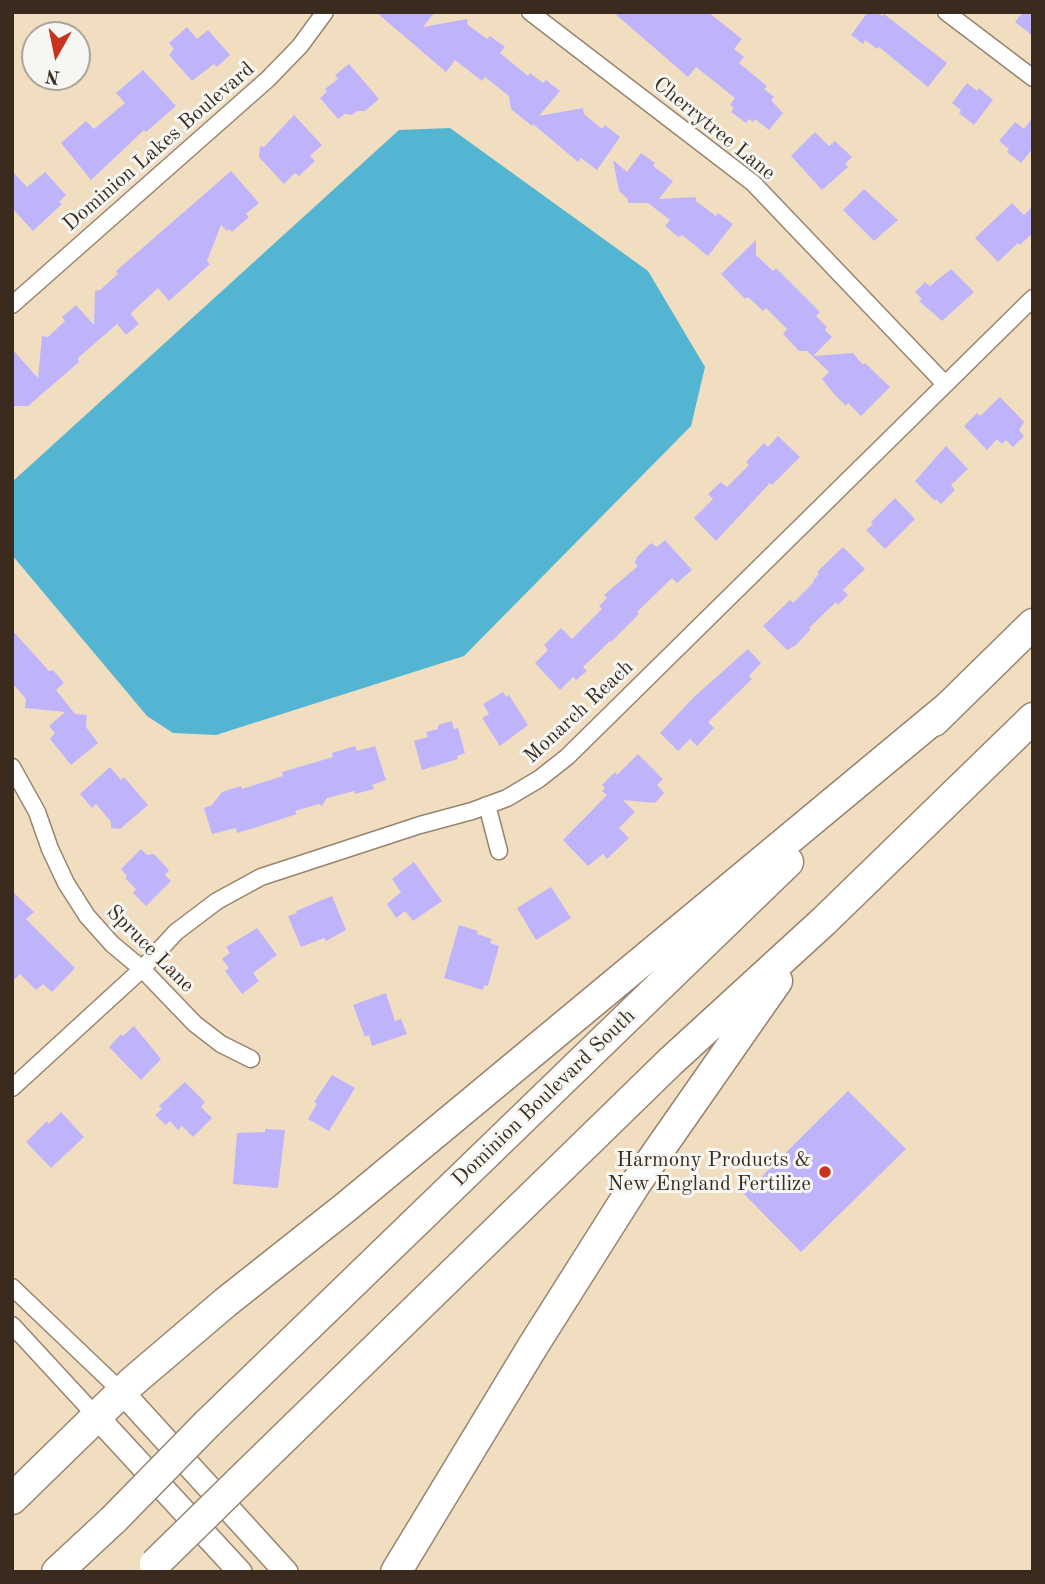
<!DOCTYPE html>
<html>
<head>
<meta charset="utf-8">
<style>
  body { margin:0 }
  #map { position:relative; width:1045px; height:1584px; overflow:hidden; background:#f1dec0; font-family:"Old Standard TT",serif }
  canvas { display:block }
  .frame { position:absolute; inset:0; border:14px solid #3b2a1e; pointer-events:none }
  .north { position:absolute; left:21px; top:21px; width:70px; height:70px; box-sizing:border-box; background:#f6f6f2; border:2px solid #aba49d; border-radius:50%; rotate:189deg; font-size:19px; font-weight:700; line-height:28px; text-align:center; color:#3b2a1e }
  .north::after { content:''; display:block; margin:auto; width:24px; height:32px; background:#c8321e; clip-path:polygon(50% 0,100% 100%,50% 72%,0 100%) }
</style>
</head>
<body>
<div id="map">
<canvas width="1045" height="1584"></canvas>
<div class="frame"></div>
<div class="north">N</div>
</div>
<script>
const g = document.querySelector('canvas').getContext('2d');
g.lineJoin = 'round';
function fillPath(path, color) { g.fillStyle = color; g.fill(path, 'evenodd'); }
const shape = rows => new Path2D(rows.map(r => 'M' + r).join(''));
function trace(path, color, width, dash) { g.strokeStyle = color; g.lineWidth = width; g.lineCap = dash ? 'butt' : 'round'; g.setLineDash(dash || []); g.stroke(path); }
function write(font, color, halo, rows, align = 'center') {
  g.font = font + ' "Old Standard TT",serif'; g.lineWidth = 6; g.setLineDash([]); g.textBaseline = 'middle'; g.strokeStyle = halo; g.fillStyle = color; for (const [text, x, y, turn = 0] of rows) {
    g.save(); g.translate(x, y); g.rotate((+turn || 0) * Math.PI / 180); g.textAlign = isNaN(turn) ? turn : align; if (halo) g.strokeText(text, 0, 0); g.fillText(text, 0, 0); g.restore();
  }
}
const water = shape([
  [450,128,648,271,705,367,691,426,464,656,216,735,173,733,147,716,12,555,12,482,399,130]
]);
const building = shape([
  [376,12,435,12,423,27,467,19,468,25,487,39,490,36,505,47,500,53,528,76,530,73,543,83,546,80,560,91,539,116,583,108,584,114,602,129,605,125,620,137,597,170,581,158,578,162,533,124,532,126,511,109,509,96,485,77,482,81,455,60,446,72],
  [613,12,708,12,742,39,734,49,744,57,739,63,767,86,764,89,774,97,771,100,783,113,769,130,755,119,753,122,749,119,746,123,731,112,734,108,730,105,735,98,696,67,688,77],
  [868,12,877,12,882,16,884,14,947,63,928,87,879,47,877,49,865,40,863,44,851,35],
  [1023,12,1033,12,1033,36,1015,22],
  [187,27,197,39,208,30,230,55,217,67,214,64,192,81,169,55,174,49,169,43],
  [349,64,379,99,365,111,357,111,352,115,345,114,338,119,320,98,327,92,325,89,338,79,335,75],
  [143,70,176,106,146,132,144,130,91,180,61,143,86,121,94,129,125,103,116,93],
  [967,83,977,91,979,88,993,100,974,125,959,113,961,110,952,103],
  [294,115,322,145,310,156,315,161,299,176,295,173,284,184,259,157,260,146,264,147],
  [1033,117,1033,148,1021,163,1007,152,1009,149,999,141,1015,122,1024,129],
  [815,132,829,146,835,141,852,157,845,164,848,167,822,190,791,156],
  [641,153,655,163,653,166,673,181,659,199,696,197,696,201,716,216,718,213,733,224,708,256,682,235,678,237,665,226,670,220,648,203,628,203,627,198,619,191,613,160,627,172],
  [12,171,27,187,45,172,66,195,59,202,62,204,33,231,12,208],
  [231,171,259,203,246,214,249,217,232,232,229,229,227,231,221,225,207,261,210,264,169,301,158,288,132,312,131,314,139,324,126,335,117,324,78,358,79,362,28,406,12,406,12,349,38,378,42,336,48,337,65,321,62,317,76,305,94,325,95,291,100,290,118,274,116,271],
  [864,189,898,220,874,241,843,210],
  [1012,203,1024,215,1033,206,1033,233,1020,245,1018,243,998,262,975,238],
  [756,240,756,255,773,271,776,268,820,312,816,316,827,327,825,330,832,337,813,356,853,353,863,365,865,363,890,387,861,416,848,403,846,406,833,393,822,379,829,372,807,351,799,351,783,334,787,329,766,308,763,311,748,297,745,299,721,274],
  [951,269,974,292,942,321,919,301,922,299,915,292,925,282,930,286],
  [1000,397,1024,422,1019,430,1024,436,1013,447,1006,440,1002,444,997,439,987,450,964,426,977,413,980,416],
  [778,436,800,457,772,485,770,483,716,541,694,518,713,499,708,494,721,482,727,487,749,465,746,462,764,443,768,447],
  [946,446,968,469,951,485,955,490,941,504,936,499,935,501,915,481],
  [895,498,915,519,885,549,866,530,873,524,871,522],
  [665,540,692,570,677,583,672,578,637,612,639,614,611,642,610,641,583,667,587,671,576,680,573,677,560,690,535,663,548,650,544,645,561,628,572,639,602,609,599,606,607,598,604,595,638,566,634,562,637,559,636,558,651,543,657,547],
  [843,547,865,569,843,590,848,595,838,605,836,602,809,628,811,629,796,645,787,650,763,626,790,600,793,603,814,582,813,581,819,574,817,572],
  [12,630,49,671,53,670,64,683,56,690,75,714,87,715,86,727,98,743,71,765,50,739,55,733,49,726,65,712,25,708,26,699,12,683],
  [748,649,761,663,749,676,752,679,708,722,714,728,697,746,690,739,678,751,660,733,694,697],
  [503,692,506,697,509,695,528,725,500,746,482,718,489,714,483,704],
  [452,721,454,729,458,728,465,753,457,756,458,759,422,770,414,741,428,737,426,732,438,729,438,725],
  [355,746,357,751,375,746,386,780,372,785,374,789,355,794,354,791,327,798,322,806,319,804,295,811,297,814,254,828,237,833,236,828,212,834,204,808,212,805,222,792,241,786,242,789,283,776,282,772,333,757,332,753],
  [638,754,663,779,657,785,664,793,655,803,623,800,635,812,619,828,629,838,607,859,603,854,588,866,563,840,607,795,602,791,605,788,602,785,615,772,617,775],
  [110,767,121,780,124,777,148,805,120,829,111,828,111,822,96,804,92,808,80,794],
  [141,849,147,855,154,854,169,870,165,875,171,881,146,906,133,893,136,889,125,878,127,876,121,869],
  [414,862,442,901,413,921,405,911,396,918,387,904,401,892,392,879],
  [551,887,571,918,536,940,517,908],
  [12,891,34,912,26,919,75,968,52,992,43,984,36,990,20,974,12,982],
  [332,896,346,930,326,941,324,938,301,947,288,916,297,913,296,911],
  [459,925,478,931,477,934,492,939,490,943,499,946,488,986,484,985,483,990,444,978],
  [257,928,277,955,253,973,259,981,242,994,225,971,229,968,222,959,230,953,226,947],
  [386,993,395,1021,401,1019,407,1034,372,1046,369,1035,365,1037,353,1005],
  [134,1026,161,1059,141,1080,109,1047,121,1034,123,1036],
  [332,1075,355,1088,329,1131,308,1119,317,1104,314,1102],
  [185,1082,205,1102,201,1107,212,1118,193,1137,182,1126,178,1130,170,1121,166,1125,155,1115,162,1109,159,1106],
  [848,1091,906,1149,801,1252,744,1194],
  [61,1112,84,1137,51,1168,26,1142,47,1121,49,1124],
  [265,1129,285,1130,278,1188,233,1184,237,1133,265,1132]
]);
const street = shape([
  [530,12,753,183,945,384],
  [946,12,1033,78],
  [12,305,268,79,300,46,325,12],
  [12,767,37,812,50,849,66,883,87,916,112,944,142,969,195,1024,221,1044,251,1059],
  [487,805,499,851],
  [12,1088,142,969,176,932,217,901,261,877,420,825,472,811,507,798,539,779,567,757,1033,298],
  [12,1287,122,1392],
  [12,1325,97,1417]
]);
const secondary = shape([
  [122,1392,286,1572],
  [97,1417,240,1572]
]);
const highway = shape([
  [934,721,1033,624],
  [207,1424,788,862],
  [249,1472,670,1062,824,921,1033,718],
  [12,1499,131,1383,226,1302,346,1207,947,708],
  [57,1572,114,1519],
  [396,1572,533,1346,636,1183,777,981]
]);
const highwayBridge = shape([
  [114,1519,207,1424],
  [155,1564,249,1472]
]);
const markers = [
  [825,1172,7,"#c8321e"]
];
const streetNames = [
  ["Cherrytree Lane",714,129,39],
  ["Dominion Lakes Boulevard",159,147,-41],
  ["Monarch Reach",579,712,-43],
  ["Spruce Lane",150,949,45],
  ["Dominion Boulevard South",544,1098,-44]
];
const poiNames = [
  ["Harmony Products &",811,1160],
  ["New England Fertilize",811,1184]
];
fillPath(water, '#53b5d2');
fillPath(building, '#bfb4fc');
trace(street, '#96846f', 19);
trace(secondary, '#96846f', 26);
trace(highway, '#96846f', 33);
trace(street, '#fff', 16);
trace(secondary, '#fff', 23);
trace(highway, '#fff', 30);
trace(highwayBridge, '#96846f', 33, []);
trace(highwayBridge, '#fff', 30);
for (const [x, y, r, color] of markers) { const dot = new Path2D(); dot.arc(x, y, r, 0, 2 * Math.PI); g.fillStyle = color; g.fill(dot); trace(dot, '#f6f6f2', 2.5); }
write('21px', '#3b2a1e', '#f6f6f2', streetNames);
write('21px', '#3b2a1e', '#f6f6f2', poiNames, 'right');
</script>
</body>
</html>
